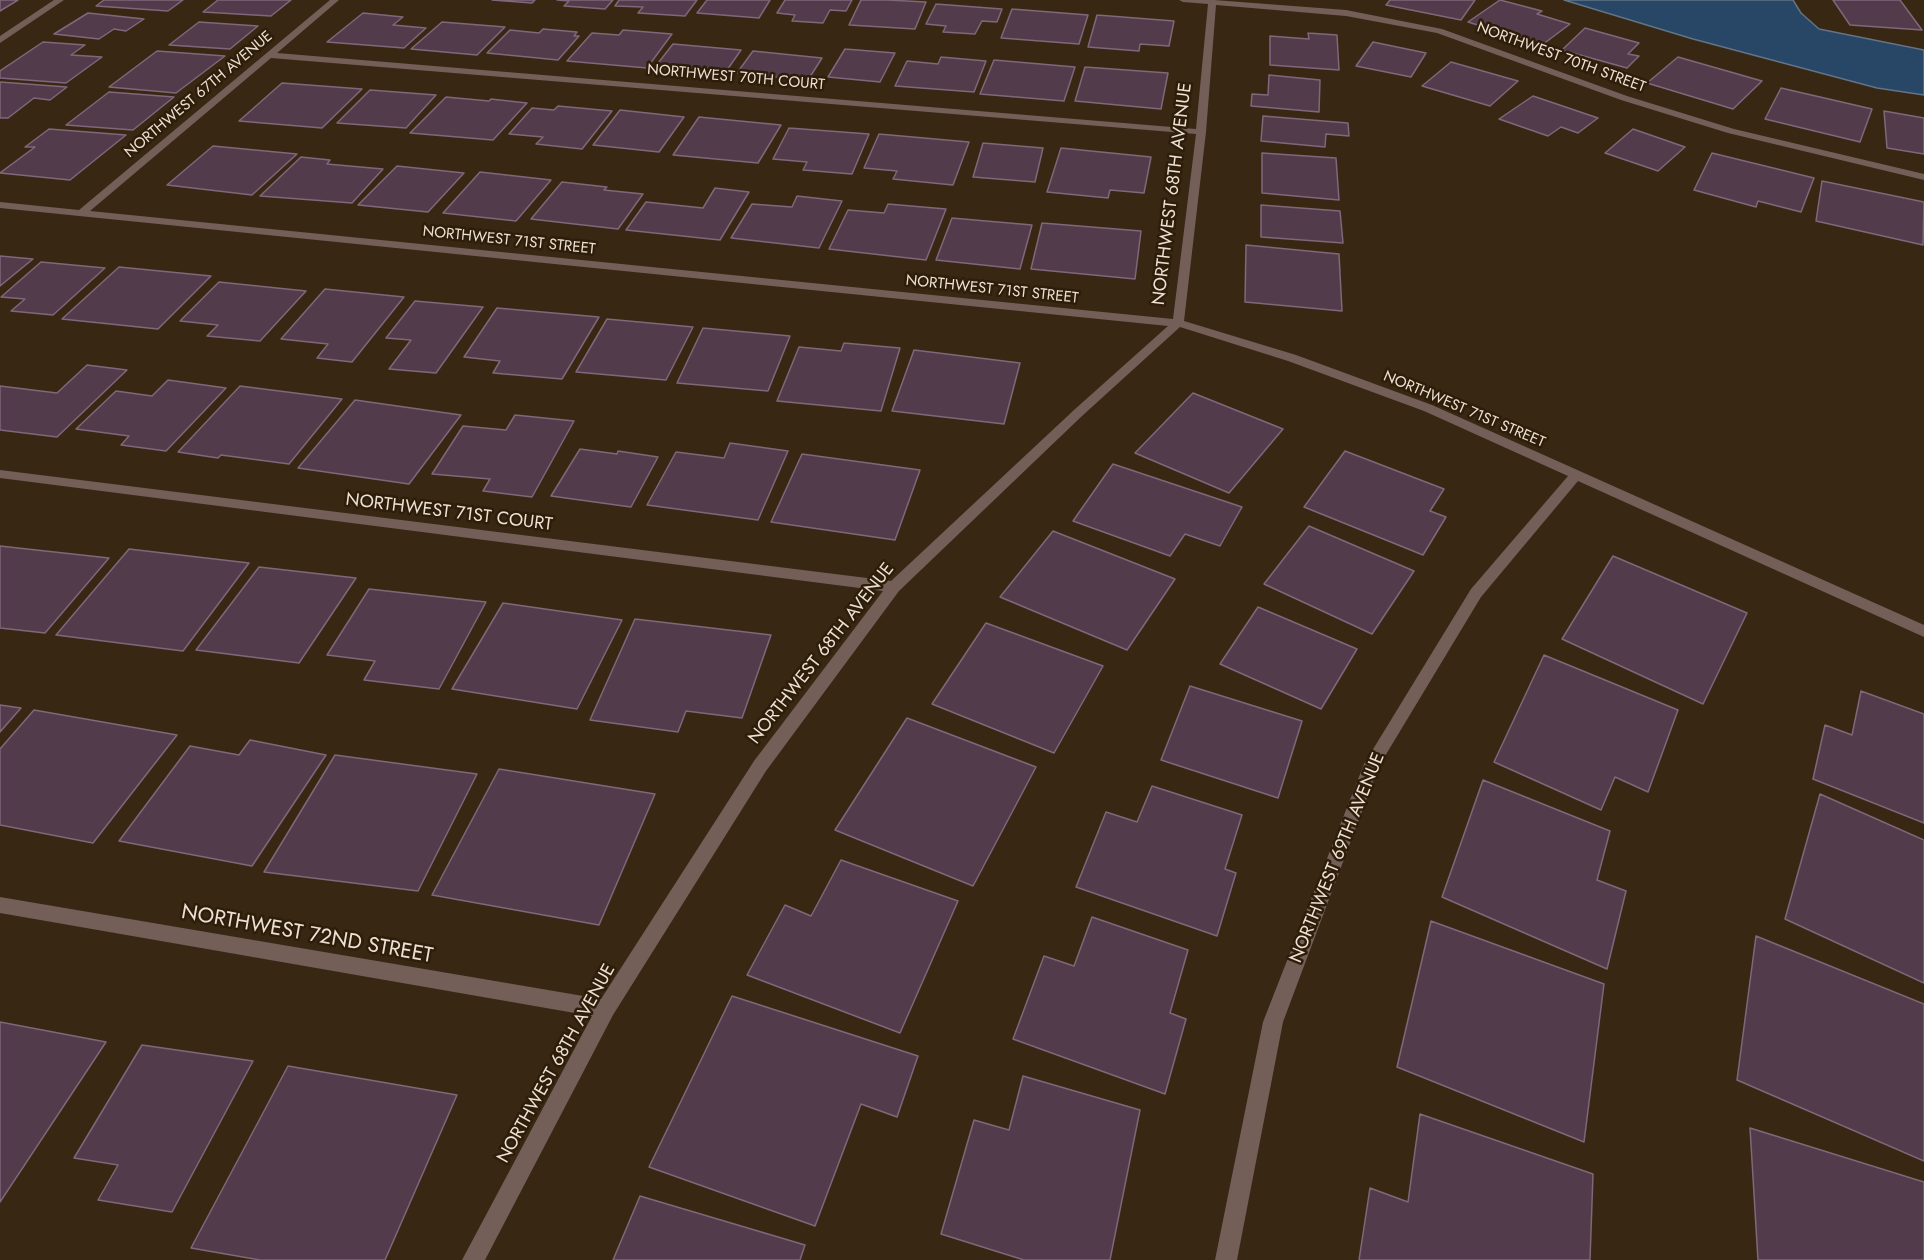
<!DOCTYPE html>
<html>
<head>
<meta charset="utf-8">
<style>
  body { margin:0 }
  canvas { display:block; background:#372713 }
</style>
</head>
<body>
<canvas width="1924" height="1260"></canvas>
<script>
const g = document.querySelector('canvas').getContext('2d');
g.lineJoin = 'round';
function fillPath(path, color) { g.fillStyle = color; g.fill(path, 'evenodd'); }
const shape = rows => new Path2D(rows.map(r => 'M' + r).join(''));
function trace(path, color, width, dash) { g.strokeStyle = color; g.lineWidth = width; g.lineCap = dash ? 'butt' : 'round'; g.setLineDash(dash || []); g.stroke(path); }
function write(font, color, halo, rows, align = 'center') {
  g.font = font + ' Jost,sans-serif'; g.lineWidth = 5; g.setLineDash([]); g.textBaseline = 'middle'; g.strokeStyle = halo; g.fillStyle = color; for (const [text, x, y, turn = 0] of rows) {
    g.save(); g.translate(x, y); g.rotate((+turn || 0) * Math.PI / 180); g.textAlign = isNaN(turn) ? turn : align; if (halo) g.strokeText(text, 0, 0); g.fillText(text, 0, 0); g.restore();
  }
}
const water = shape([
  [1564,0,1793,0,1801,13,1819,29,1924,50,1924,95,1877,88,1693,39,1564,0]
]);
const building = shape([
  [0,0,18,0,0,11,0,0],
  [104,0,183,0,168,11,96,6,104,0],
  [218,0,291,0,271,16,203,12,218,0],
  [492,0,535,0,532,3,492,0],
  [557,0,613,0,605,9,564,6,569,1,557,0],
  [619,0,697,0,685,16,638,13,643,7,615,6,619,0],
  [707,0,770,0,759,18,697,13,707,0],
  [785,0,852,0,846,11,830,10,823,23,792,21,795,15,777,13,785,0],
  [861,0,888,0,926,2,915,29,849,25,861,0],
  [1390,0,1475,0,1461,20,1386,5,1390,0],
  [1500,0,1542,11,1537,14,1570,24,1542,45,1468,22,1500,0],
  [1833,0,1900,0,1922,30,1850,25,1833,0],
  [936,4,1002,9,997,22,982,21,975,34,943,32,946,26,926,24,936,4],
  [1012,9,1088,15,1079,44,1001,38,1012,9],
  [88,13,144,19,126,31,114,29,99,39,54,34,88,13],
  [363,13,403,17,393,25,426,28,404,48,327,42,363,13],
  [1097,15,1174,21,1169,46,1140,44,1139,51,1088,47,1097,15],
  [199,22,258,26,230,49,169,45,199,22],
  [442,22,505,27,477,55,411,49,442,22],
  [1585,28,1639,43,1628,54,1639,56,1627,68,1562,50,1585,28],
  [543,29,577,32,574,36,579,36,558,60,487,53,510,30,539,33,543,29],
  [623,30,672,34,647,68,567,61,592,33,619,35,623,30],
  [1308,33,1337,35,1339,70,1270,65,1270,36,1309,39,1308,33],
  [43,42,85,45,71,55,102,57,66,83,0,78,0,71,43,42],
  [1373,42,1426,53,1411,77,1356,66,1373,42],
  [673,44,741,50,725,73,655,67,673,44],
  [845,49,895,53,880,82,828,77,845,49],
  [157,51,225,56,176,93,109,87,157,51],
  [753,51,822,58,808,80,737,73,753,51],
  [941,57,986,61,974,92,895,86,907,61,938,64,941,57],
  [1678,57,1762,81,1733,109,1647,83,1678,57],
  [994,60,1075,67,1064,101,980,94,994,60],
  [1451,62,1518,81,1490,106,1422,86,1451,62],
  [1085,67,1168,73,1161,109,1075,101,1085,67],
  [1269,75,1320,80,1319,112,1251,106,1252,94,1268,95,1269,75],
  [0,82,67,87,50,100,34,98,8,118,0,118,0,82],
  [282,83,362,89,322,128,239,121,282,83],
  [1781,88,1872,109,1860,142,1765,119,1781,88],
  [370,90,436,95,406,128,337,123,370,90],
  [109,92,174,97,133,130,66,125,109,92],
  [1533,96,1598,118,1578,133,1561,127,1548,136,1499,119,1533,96],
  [446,97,489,101,491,99,527,103,493,140,410,133,446,97],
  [558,106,612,111,582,149,536,144,543,137,509,134,532,108,554,110,558,106],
  [620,110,684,117,659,152,593,145,620,110],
  [1884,111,1924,118,1924,154,1887,148,1884,111],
  [1263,116,1348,123,1349,136,1326,134,1325,147,1261,141,1263,116],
  [699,117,781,125,758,163,673,155,699,117],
  [789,128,869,134,852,174,803,170,807,162,773,159,789,128],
  [49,129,126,135,70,180,0,173,35,147,25,147,49,129],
  [1633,129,1685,147,1658,171,1605,153,1633,129],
  [879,134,969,142,953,185,893,179,897,171,864,168,879,134],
  [983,143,1043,148,1035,182,973,177,983,143],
  [213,146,297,154,252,195,167,185,213,146],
  [1061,148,1151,157,1144,193,1110,190,1108,198,1047,192,1061,148],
  [1262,153,1336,158,1339,200,1262,193,1262,153],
  [1712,153,1814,178,1801,212,1758,201,1756,207,1694,190,1712,153],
  [301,157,330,160,327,164,383,169,352,203,260,196,301,157],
  [397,166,464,173,428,212,358,205,397,166],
  [480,172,551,180,516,221,443,213,480,172],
  [1822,181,1924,202,1923,245,1816,221,1822,181],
  [562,182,607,187,604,190,643,194,618,229,531,219,562,182],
  [715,188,749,192,720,240,626,230,646,202,703,208,715,188],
  [797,196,842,201,819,248,731,238,752,204,792,207,797,196],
  [888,204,946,209,926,260,829,249,848,210,884,213,888,204],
  [1261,205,1340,211,1343,243,1261,237,1261,205],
  [952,218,1032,225,1020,269,936,260,952,218],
  [1042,223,1141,231,1135,279,1031,269,1042,223],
  [1246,245,1339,254,1342,311,1245,302,1246,245],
  [0,256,33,259,0,286,0,256],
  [41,262,105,268,53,315,11,311,25,299,1,297,41,262],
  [119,267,211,276,158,329,62,319,119,267],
  [219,282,306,291,260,341,207,336,218,325,180,321,219,282],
  [325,289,404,297,352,362,317,358,328,344,281,339,325,289],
  [415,301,483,307,436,373,389,369,411,340,386,338,415,301],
  [497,308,599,317,562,379,493,373,500,361,464,357,497,308],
  [607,319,693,327,666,380,576,372,607,319],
  [703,328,790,336,768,391,677,383,703,328],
  [844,343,900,348,881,411,777,401,799,347,841,351,844,343],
  [914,350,1020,363,1004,424,892,411,914,350],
  [87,365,127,370,57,437,0,430,0,386,57,393,87,365],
  [168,380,226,388,166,451,121,445,129,436,76,429,116,391,152,396,168,380],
  [240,386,342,399,289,464,221,455,218,458,178,452,240,386],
  [1193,393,1283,429,1229,493,1135,453,1193,393],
  [355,400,461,415,409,484,298,468,355,400],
  [515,415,574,421,532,497,483,491,490,479,432,474,463,426,506,430,515,415],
  [730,443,788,451,758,520,647,505,676,452,724,458,730,443],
  [580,449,617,454,618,451,658,457,631,507,551,496,580,449],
  [1345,451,1444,489,1430,511,1446,517,1423,555,1304,507,1345,451],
  [802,454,920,470,895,540,771,522,802,454],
  [1113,464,1242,507,1220,546,1185,534,1170,556,1073,521,1113,464],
  [1309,526,1414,571,1372,634,1264,584,1309,526],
  [1053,531,1175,579,1127,650,1000,597,1053,531],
  [0,546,109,558,45,633,0,628,0,546],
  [129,549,249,563,183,651,56,635,129,549],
  [1613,556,1747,613,1703,704,1562,639,1613,556],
  [259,567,356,578,299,663,196,650,259,567],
  [369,589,486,602,439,689,364,680,375,661,327,655,369,589],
  [503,603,622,620,577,709,452,689,503,603],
  [1258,607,1357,649,1321,709,1220,664,1258,607],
  [635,619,771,635,742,718,686,711,678,732,590,720,635,619],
  [986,623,1103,666,1054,753,932,704,986,623],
  [1544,655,1678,710,1648,792,1615,777,1601,810,1494,762,1544,655],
  [1190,686,1302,721,1278,798,1161,760,1190,686],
  [1861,691,1924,714,1924,823,1813,779,1825,725,1852,735,1861,691],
  [0,705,21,708,0,732,0,705],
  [34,710,177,735,93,843,0,825,0,749,34,710],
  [907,718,1036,767,973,886,835,830,907,718],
  [250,740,326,755,252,866,119,841,190,746,239,755,250,740],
  [335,755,477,774,418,891,264,872,335,755],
  [499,769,655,794,599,925,432,895,499,769],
  [1483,780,1610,831,1597,880,1626,891,1607,969,1442,897,1483,780],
  [1152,786,1242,815,1225,869,1236,873,1217,936,1076,887,1106,812,1137,822,1152,786],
  [1820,794,1924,840,1924,983,1785,919,1820,794],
  [841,860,958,901,900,1033,747,975,785,905,811,916,841,860],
  [1092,917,1188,950,1170,1013,1186,1019,1165,1094,1013,1039,1044,956,1074,966,1092,917],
  [1431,921,1604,984,1584,1142,1397,1067,1431,921],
  [1756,936,1924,1004,1924,1161,1737,1080,1756,936],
  [732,996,918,1056,897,1117,861,1104,815,1226,649,1167,732,996],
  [0,1022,106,1042,0,1202,0,1022],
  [142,1045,253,1061,172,1212,98,1200,118,1165,74,1158,142,1045],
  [288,1066,457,1095,385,1260,260,1260,191,1248,288,1066],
  [1023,1076,1140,1110,1110,1260,1024,1260,941,1234,974,1120,1009,1130,1023,1076],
  [1420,1114,1593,1174,1590,1260,1359,1260,1370,1188,1408,1202,1420,1114],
  [1750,1128,1924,1182,1924,1260,1758,1260,1750,1128],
  [640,1196,805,1245,800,1260,613,1260,640,1196]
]);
const street = shape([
  [54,0,64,0,0,43,0,36,54,0],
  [330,0,339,0,277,53,1196,129,1208,4,1183,2,1179,0,1214,0,1346,10,1442,29,1627,96,1734,129,1924,174,1924,180,1728,133,1621,100,1437,33,1346,16,1216,5,1206,132,1184,321,1296,355,1432,405,1924,625,1924,637,1578,481,1481,597,1379,766,1283,1022,1237,1260,1215,1260,1263,1022,1364,764,1471,589,1568,476,1424,411,1288,361,1180,327,1082,416,899,591,766,771,613,1015,485,1260,462,1260,592,1016,0,913,0,897,601,999,754,761,883,591,0,478,0,470,891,581,1074,410,1168,326,0,208,0,202,79,210,330,0],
  [271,58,1196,134,1173,319,90,211,271,58]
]);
const farStreetnames = [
  ["NORTHWEST 70TH STREET",1561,58,20],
  ["NORTHWEST 70TH COURT",736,78,5],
  ["NORTHWEST 67TH AVENUE",199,95,-40],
  ["NORTHWEST 71ST STREET",509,241,6],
  ["NORTHWEST 71ST STREET",992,290,6],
  ["NORTHWEST 71ST STREET",1464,410,23]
];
const streetNames = [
  ["NORTHWEST 68TH AVENUE",1173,194,-83],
  ["NORTHWEST 71ST COURT",449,513,7],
  ["NORTHWEST 68TH AVENUE",822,654,-52],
  ["NORTHWEST 69TH AVENUE",1338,858,-68],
  ["NORTHWEST 68TH AVENUE",557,1064,-61]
];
const nearStreetnames = [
  ["NORTHWEST 72ND STREET",307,935,10]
];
fillPath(water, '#284666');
trace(water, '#637487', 1.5);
fillPath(building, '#523c4c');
trace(building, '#806779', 1.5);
fillPath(street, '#745e58');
write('15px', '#ede1d5', '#2d1d09', farStreetnames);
write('18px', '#ede1d5', '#2d1d09', streetNames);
write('21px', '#ede1d5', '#2d1d09', nearStreetnames);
</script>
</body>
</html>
